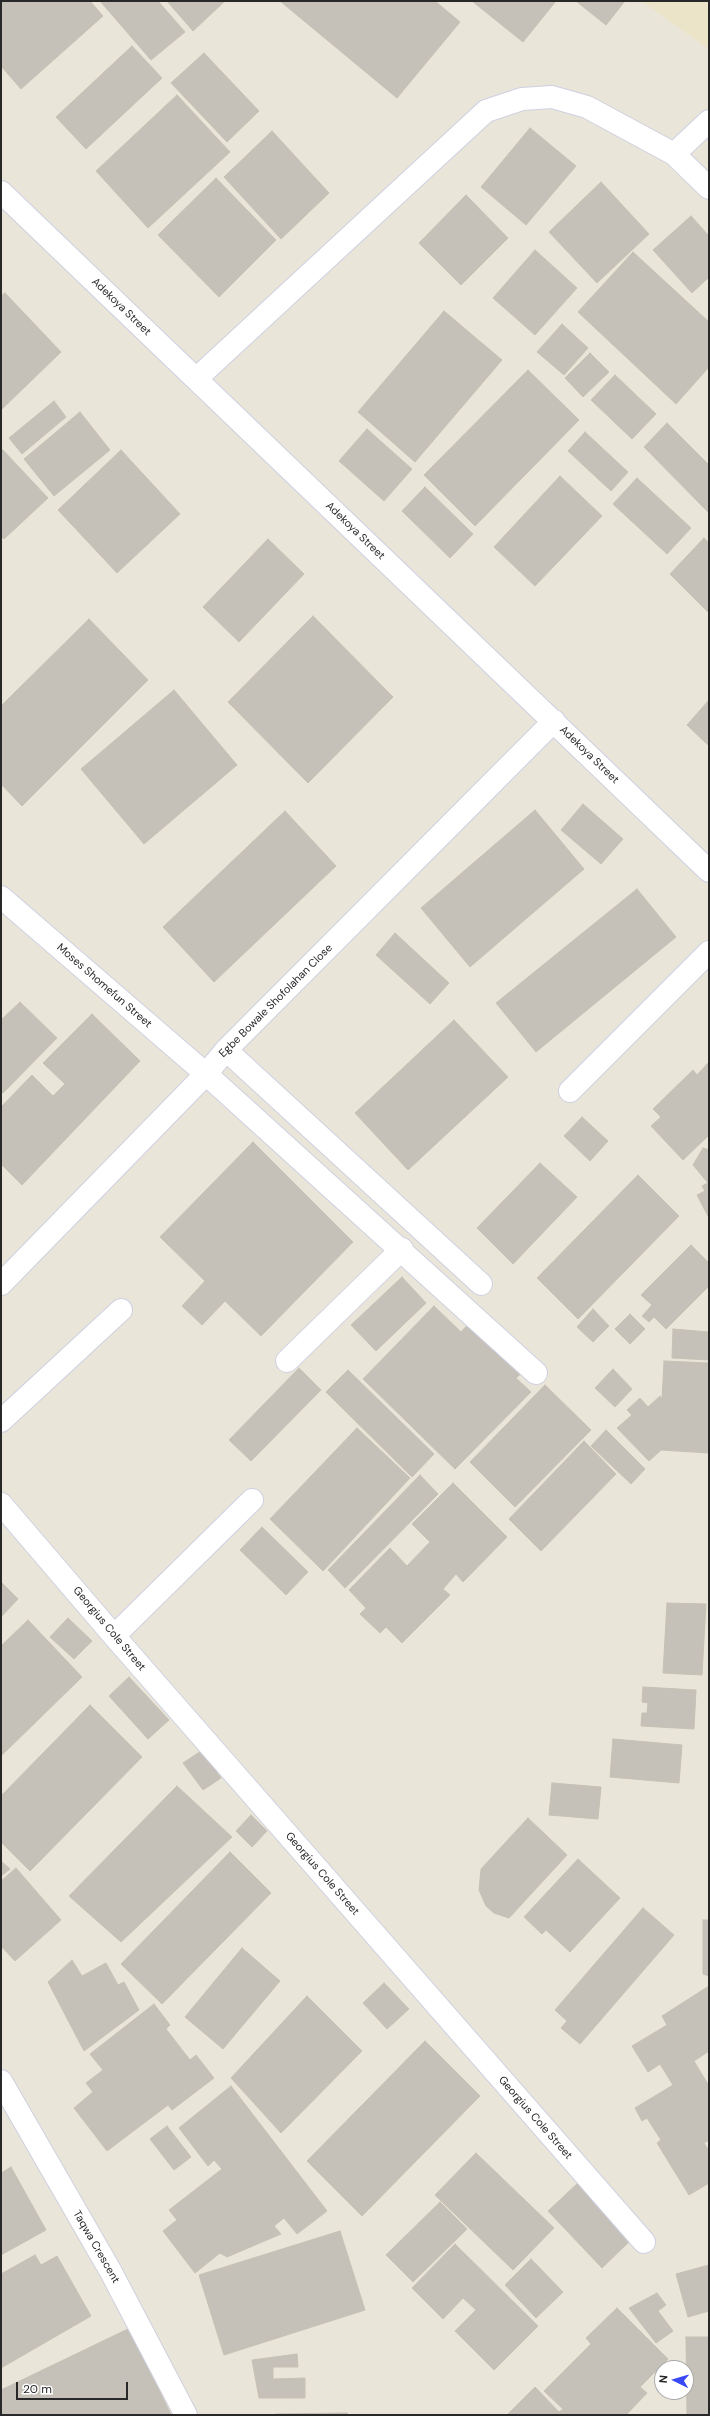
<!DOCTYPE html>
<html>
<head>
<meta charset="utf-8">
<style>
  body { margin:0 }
  #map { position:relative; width:710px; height:2416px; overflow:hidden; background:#eae5d9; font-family:"DM Sans",sans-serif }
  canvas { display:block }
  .frame { position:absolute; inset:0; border:2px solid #282828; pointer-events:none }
  .north { position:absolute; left:654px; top:2360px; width:40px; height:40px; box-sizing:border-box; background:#fff; border:1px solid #a9a9a9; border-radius:50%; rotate:275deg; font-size:11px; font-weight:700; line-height:16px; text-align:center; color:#282828 }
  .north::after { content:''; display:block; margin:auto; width:14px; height:18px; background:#3949f7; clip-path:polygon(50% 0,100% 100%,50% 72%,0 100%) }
  .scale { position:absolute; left:16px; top:2382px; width:112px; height:18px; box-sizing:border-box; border:2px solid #282828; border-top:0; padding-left:5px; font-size:12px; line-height:14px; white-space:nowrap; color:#282828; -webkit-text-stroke:3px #fff; paint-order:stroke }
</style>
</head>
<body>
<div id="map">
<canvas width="710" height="2416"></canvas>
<div class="frame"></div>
<div class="north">N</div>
<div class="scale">20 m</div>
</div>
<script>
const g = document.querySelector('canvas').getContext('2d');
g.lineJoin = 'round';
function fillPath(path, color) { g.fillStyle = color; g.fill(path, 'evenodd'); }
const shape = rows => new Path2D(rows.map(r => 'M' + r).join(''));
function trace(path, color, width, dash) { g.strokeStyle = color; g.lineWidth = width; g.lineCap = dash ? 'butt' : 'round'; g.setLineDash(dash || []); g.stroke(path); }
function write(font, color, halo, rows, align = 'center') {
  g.font = font + ' "DM Sans",sans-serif'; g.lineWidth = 4; g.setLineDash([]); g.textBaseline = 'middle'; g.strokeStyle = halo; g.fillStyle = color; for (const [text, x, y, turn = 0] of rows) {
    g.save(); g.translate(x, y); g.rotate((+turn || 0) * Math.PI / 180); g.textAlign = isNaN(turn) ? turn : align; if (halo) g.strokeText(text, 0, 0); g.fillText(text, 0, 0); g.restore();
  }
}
const education = shape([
  [641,1,709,1,709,49]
]);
const building = shape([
  [1,1,90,1,103,16,21,89,1,66,1,1],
  [100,1,158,1,185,32,151,60,100,1],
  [167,1,225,1,193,31,167,1],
  [280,1,435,1,460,22,397,98,280,1],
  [472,1,556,1,523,42,472,1],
  [576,1,625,1,606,25,576,1],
  [132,46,162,78,86,149,56,117,132,46],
  [204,53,259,111,227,142,171,83,204,53],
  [177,95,230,152,148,228,96,171,177,95],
  [530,128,576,166,526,225,481,187,530,128],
  [272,131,329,193,281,239,224,177,272,131],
  [216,178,276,240,219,297,158,235,216,178],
  [601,182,649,234,597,283,549,232,601,182],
  [466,195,508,238,461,285,419,243,466,195],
  [691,216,709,236,709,277,692,293,653,250,691,216],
  [535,250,577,288,535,335,493,298,535,250],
  [633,252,709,322,709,367,676,404,578,312,633,252],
  [5,293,61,352,1,410,1,296,5,293],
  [444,311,502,360,415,462,358,412,444,311],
  [562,324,588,348,564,375,537,352,562,324],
  [590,353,609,372,583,397,565,378,590,353],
  [528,370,579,420,475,526,424,475,528,370],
  [615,375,656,414,632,439,591,400,615,375],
  [54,401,66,417,22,454,9,438,54,401],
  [80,412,110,450,54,496,24,459,80,412],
  [667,423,709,465,709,513,644,447,667,423],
  [367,429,412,469,384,501,339,461,367,429],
  [585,432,628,472,611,491,568,451,585,432],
  [1,448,48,498,4,539,1,536,1,448],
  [121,450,180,514,117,573,58,510,121,450],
  [560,476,602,516,535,586,494,547,560,476],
  [637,478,691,528,667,554,613,504,637,478],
  [425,487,473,534,450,558,402,511,425,487],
  [704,538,709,543,709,613,670,574,704,538],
  [268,539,304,574,239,642,203,607,268,539],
  [313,616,393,697,308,783,228,702,313,616],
  [89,619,148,680,22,806,1,784,1,706,89,619],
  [174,690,237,765,144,844,81,769,174,690],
  [709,700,709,746,687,725,709,700],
  [583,804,623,839,601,864,561,830,583,804],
  [535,810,584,869,470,967,421,908,535,810],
  [285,811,336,866,214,982,163,927,285,811],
  [637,889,676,937,536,1052,496,1003,637,889],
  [395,933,449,983,430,1004,376,955,395,933],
  [20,1002,57,1038,3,1093,1,1091,1,1020,20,1002],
  [92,1014,140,1061,22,1185,1,1164,1,1107,32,1075,53,1096,65,1084,43,1063,92,1014],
  [454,1020,508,1077,408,1170,355,1113,454,1020],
  [709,1062,709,1135,683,1160,651,1126,661,1117,653,1109,693,1070,697,1075,709,1062],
  [582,1117,608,1141,590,1161,564,1136,582,1117],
  [253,1142,353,1242,261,1336,225,1301,202,1325,182,1306,205,1281,160,1237,253,1142],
  [703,1148,709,1150,709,1218,697,1195,705,1191,702,1186,708,1183,693,1165,703,1148],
  [540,1163,577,1197,513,1264,477,1228,540,1163],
  [638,1175,679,1216,578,1319,537,1278,638,1175],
  [691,1245,709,1263,709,1286,666,1329,654,1317,649,1322,642,1316,652,1305,641,1295,691,1245],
  [402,1277,426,1303,376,1351,351,1325,402,1277],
  [434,1306,461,1332,472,1320,523,1372,516,1378,531,1392,455,1469,363,1379,434,1306],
  [593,1309,609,1326,593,1342,577,1327,593,1309],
  [630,1314,645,1329,630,1344,615,1329,630,1314],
  [673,1329,709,1332,709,1360,672,1358,673,1329],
  [664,1361,709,1363,709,1453,661,1450,649,1461,617,1428,632,1415,627,1410,640,1398,648,1407,660,1396,662,1399,664,1361],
  [299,1368,321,1390,251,1461,229,1440,299,1368],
  [613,1369,632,1389,615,1407,595,1388,613,1369],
  [348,1370,434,1454,412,1477,326,1392,348,1370],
  [545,1385,591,1430,515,1507,470,1462,545,1385],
  [357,1428,410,1478,323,1571,270,1519,357,1428],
  [606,1430,645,1469,631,1484,591,1446,606,1430],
  [584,1441,616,1474,541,1551,509,1519,584,1441],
  [420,1475,438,1494,345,1588,328,1570,420,1475],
  [453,1483,507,1537,463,1582,456,1574,443,1589,450,1595,402,1643,386,1627,380,1633,360,1614,366,1608,349,1590,390,1548,407,1566,430,1542,412,1524,453,1483],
  [262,1527,308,1572,286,1595,240,1550,262,1527],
  [1,1582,18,1599,1,1617,1,1582],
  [667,1603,706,1604,702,1675,663,1673,667,1603],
  [68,1618,92,1641,74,1659,50,1637,68,1618],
  [28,1620,82,1677,1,1756,1,1646,28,1620],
  [129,1677,169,1720,148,1739,109,1696,129,1677],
  [643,1687,696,1690,694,1729,641,1726,642,1713,647,1713,648,1703,642,1702,643,1687],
  [90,1705,142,1757,30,1871,1,1842,1,1796,90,1705],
  [613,1739,682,1745,679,1783,610,1777,613,1739],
  [201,1751,221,1778,203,1790,183,1763,201,1751],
  [552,1783,601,1787,598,1819,549,1815,552,1783],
  [177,1786,232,1837,121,1942,69,1896,177,1786],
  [251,1815,267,1831,252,1847,236,1831,251,1815],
  [528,1818,567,1855,509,1918,494,1913,486,1906,479,1890,481,1869,528,1818],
  [230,1852,271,1893,162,2004,121,1964,230,1852],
  [578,1859,620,1898,570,1952,546,1930,542,1934,524,1917,578,1859],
  [1,1861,10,1869,1,1876,1,1861],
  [16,1868,61,1920,15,1961,1,1946,1,1881,16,1868],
  [643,1908,674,1935,580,2044,561,2028,567,2021,555,2010,643,1908],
  [703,1920,709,1920,709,1976,703,1974,703,1920],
  [242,1948,280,1981,223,2049,185,2017,242,1948],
  [72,1960,82,1976,106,1963,118,1985,124,1982,139,2010,84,2051,48,1982,72,1960],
  [384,1983,409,2009,387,2029,363,2003,384,1983],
  [709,1986,709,2051,694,2061,709,2086,709,2140,704,2143,709,2151,709,2183,689,2195,657,2143,661,2140,647,2118,642,2121,635,2108,673,2085,660,2064,648,2072,632,2046,667,2025,662,2016,709,1986],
  [307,1996,362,2051,281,2133,231,2078,307,1996],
  [154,2004,170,2025,166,2029,190,2060,196,2055,214,2078,172,2110,168,2105,107,2151,74,2108,93,2092,86,2083,103,2070,90,2054,154,2004],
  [425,2041,480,2096,362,2216,307,2161,425,2041],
  [231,2086,327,2211,297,2234,284,2218,274,2226,281,2234,227,2257,220,2253,195,2273,163,2231,177,2220,169,2210,222,2169,214,2160,208,2166,179,2128,231,2086],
  [167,2126,191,2157,174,2170,150,2139,167,2126],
  [476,2153,554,2228,513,2270,435,2195,476,2153],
  [11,2167,46,2230,1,2255,1,2173,11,2167],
  [579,2182,633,2238,602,2268,548,2211,579,2182],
  [440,2202,467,2229,413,2282,386,2255,440,2202],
  [340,2231,365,2310,224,2355,199,2275,340,2231],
  [455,2244,538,2326,494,2370,455,2331,476,2310,463,2298,443,2319,412,2288,455,2244],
  [35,2255,41,2265,57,2256,91,2316,1,2368,1,2274,35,2255],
  [531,2259,563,2292,536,2318,505,2285,531,2259],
  [709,2265,709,2311,688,2317,676,2274,709,2265],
  [657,2293,666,2305,658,2311,673,2331,656,2343,629,2308,657,2293],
  [617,2308,668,2359,640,2387,647,2393,626,2415,507,2415,535,2387,559,2412,563,2409,544,2391,591,2344,586,2338,617,2308],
  [130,2328,171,2415,1,2415,1,2390,130,2328],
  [686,2337,709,2337,709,2415,687,2415,686,2337],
  [297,2354,298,2367,273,2367,273,2379,305,2378,305,2398,259,2398,252,2360,297,2354],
  [347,2413,347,2415,275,2415,275,2414,347,2413]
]);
const minor = shape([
  [674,154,709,121],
  [1,192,709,871],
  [196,379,486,111,522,99,552,97,587,107,674,154,709,188],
  [1,897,206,1074,536,1373],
  [226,1050,481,1284],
  [570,1091,709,952],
  [1,1284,206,1074,226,1050,554,721],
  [287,1361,402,1249],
  [1,1421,121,1310],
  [1,1504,114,1636,644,2242],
  [114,1636,252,1500],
  [1,2081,111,2272,186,2415]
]);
const streetNames = [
  ["Adekoya Street",121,307,44],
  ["Adekoya Street",355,531,44],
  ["Adekoya Street",589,755,44],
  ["Moses Shomefun Street",104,986,41],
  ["Egbe Bowale Shofolahan Close",276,1001,-45],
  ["Georgius Cole Street",109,1629,50],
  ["Georgius Cole Street",322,1874,49],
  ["Georgius Cole Street",535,2118,49],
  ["Taqwa Crescent",96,2247,60]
];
fillPath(education, '#ece4c8');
fillPath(building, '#c5c1b9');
trace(building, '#c5c1b3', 1);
trace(minor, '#cfd0e1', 24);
trace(minor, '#fff', 22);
write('11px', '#282828', '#fff', streetNames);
</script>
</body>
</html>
